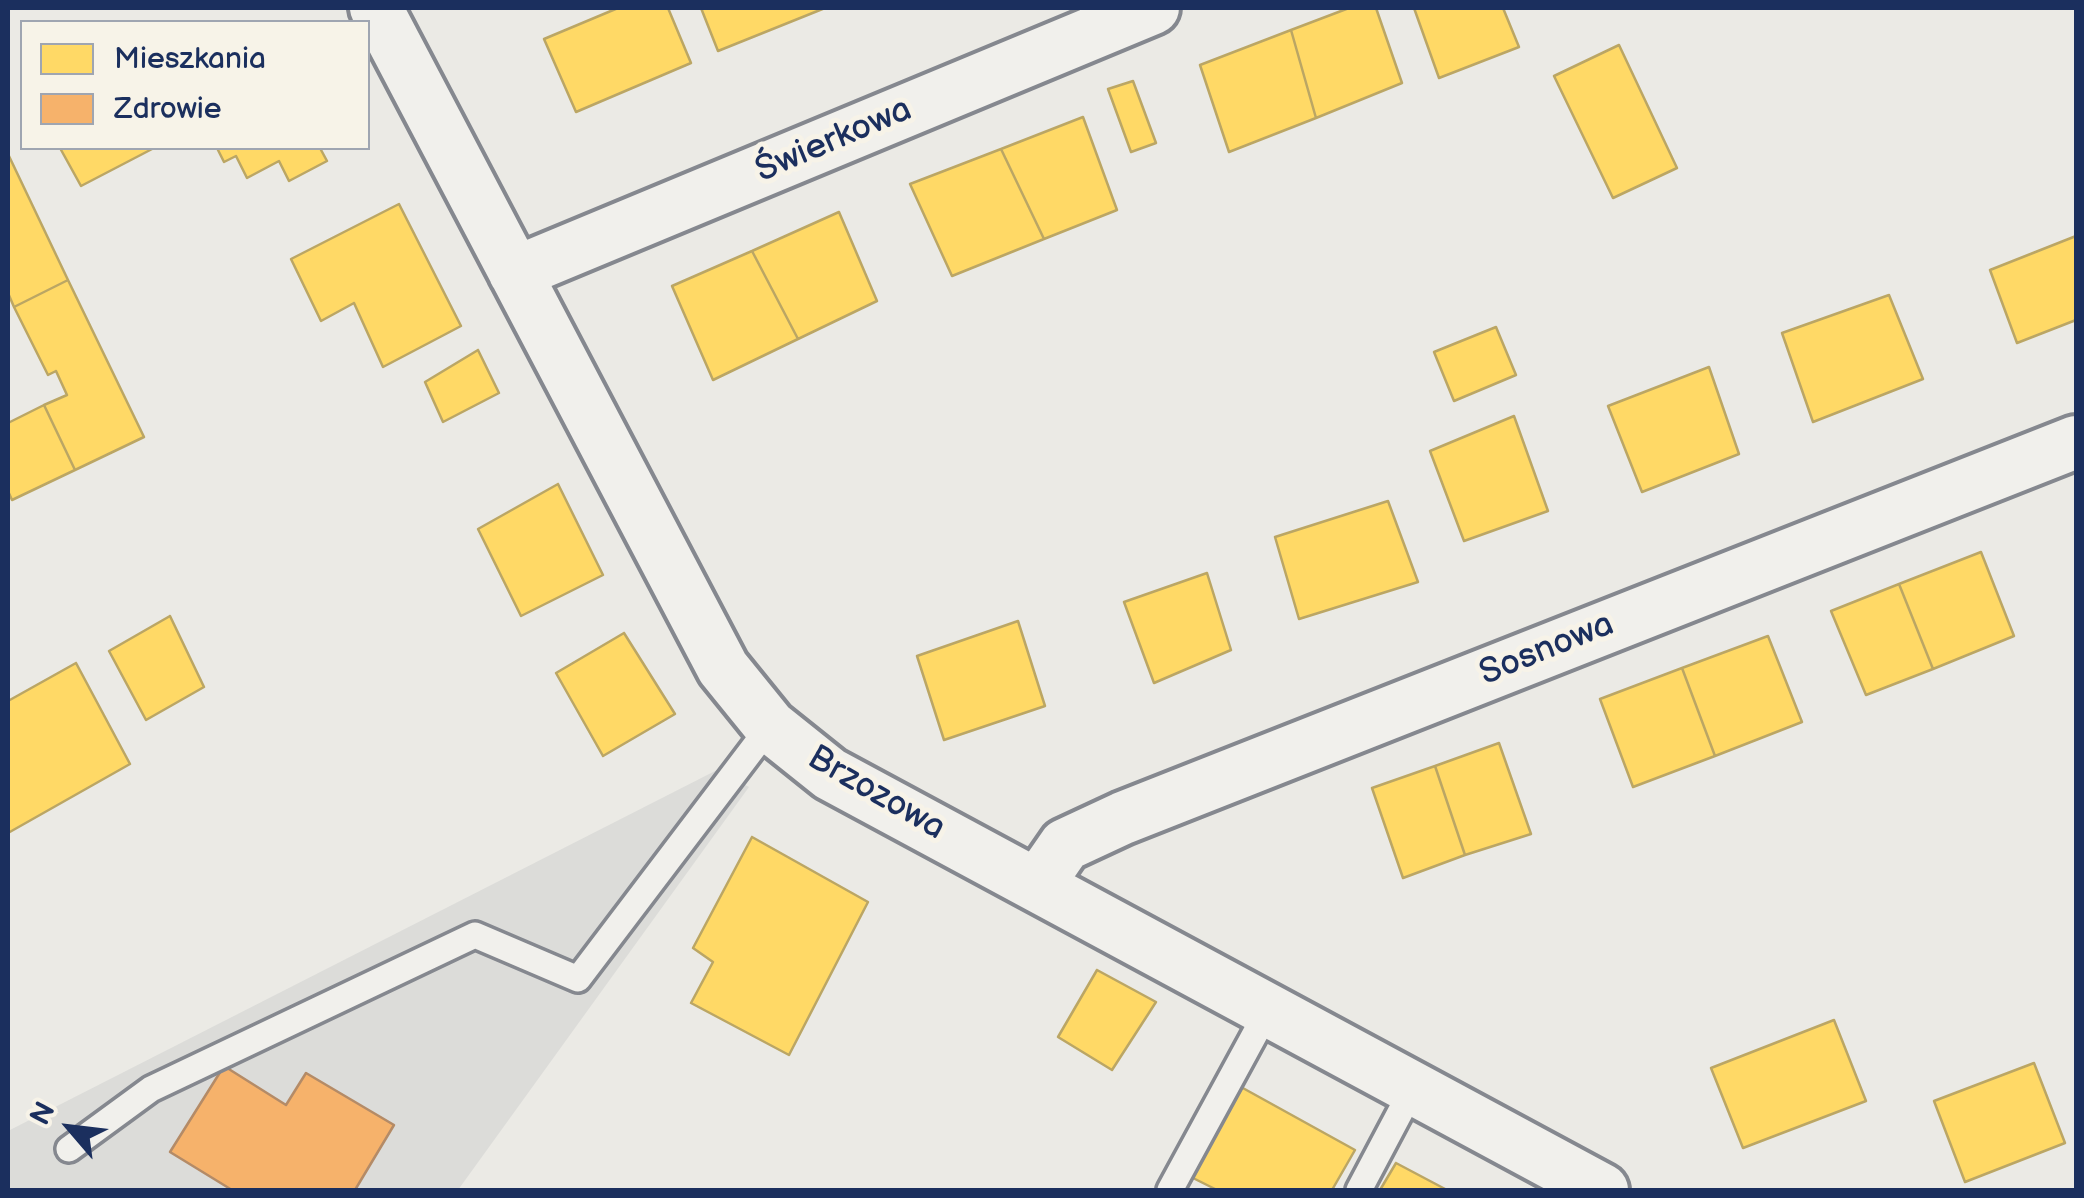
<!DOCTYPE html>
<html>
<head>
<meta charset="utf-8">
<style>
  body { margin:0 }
  #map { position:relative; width:2084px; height:1198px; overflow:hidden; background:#ebeae5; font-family:"Balsamiq Sans",sans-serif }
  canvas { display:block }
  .frame { position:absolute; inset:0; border:10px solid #1b2f5e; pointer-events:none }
  .legend { position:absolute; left:20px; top:20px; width:350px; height:130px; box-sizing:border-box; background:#f7f3e8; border:2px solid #9fa5b1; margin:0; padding:12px 18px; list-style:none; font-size:30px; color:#1b2f5e }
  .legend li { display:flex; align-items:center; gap:20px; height:50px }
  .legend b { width:50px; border:2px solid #9fa5b1 }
  .north { position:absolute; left:20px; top:1078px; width:100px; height:100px; -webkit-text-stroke:8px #f7f3e8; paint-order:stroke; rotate:298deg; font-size:28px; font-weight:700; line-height:40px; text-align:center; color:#1b2f5e }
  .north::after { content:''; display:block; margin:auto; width:35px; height:45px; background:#1b2f5e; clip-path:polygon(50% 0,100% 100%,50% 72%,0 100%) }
</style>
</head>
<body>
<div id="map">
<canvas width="2084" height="1198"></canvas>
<div class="frame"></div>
<ul class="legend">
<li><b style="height:28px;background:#ffd966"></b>Mieszkania</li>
<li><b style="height:28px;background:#f6b26b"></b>Zdrowie</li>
</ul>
<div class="north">N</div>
</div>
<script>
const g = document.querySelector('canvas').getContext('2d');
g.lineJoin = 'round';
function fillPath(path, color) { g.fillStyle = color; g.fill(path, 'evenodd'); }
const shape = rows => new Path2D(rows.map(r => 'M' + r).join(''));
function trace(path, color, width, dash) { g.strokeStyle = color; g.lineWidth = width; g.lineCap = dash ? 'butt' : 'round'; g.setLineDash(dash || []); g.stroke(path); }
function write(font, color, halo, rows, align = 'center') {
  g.font = font + ' "Balsamiq Sans",sans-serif'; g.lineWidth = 10; g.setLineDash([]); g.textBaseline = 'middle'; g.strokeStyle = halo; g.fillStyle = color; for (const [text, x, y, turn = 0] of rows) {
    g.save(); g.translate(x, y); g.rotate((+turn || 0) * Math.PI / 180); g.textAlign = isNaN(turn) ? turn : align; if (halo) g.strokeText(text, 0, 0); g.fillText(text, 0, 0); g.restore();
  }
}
const built = shape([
  [717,770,749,787,458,1190,8,1189,8,1131]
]);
const homes = shape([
  [618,8,668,8,691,63,576,112,544,39,618,8],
  [701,8,825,8,718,51,701,8],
  [1349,8,1376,8,1402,83,1316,118,1291,30,1349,8],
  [1414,8,1503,8,1519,47,1439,78,1414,8],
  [1291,30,1316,118,1229,152,1200,65,1291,30],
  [1619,45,1677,168,1613,198,1554,76,1619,45],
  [1133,81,1156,143,1131,152,1108,89,1133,81],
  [1083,117,1117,210,1044,239,1001,149,1083,117],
  [60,148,154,148,81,186,60,148],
  [217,148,320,148,327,161,289,181,279,161,247,178,236,156,224,162,217,148],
  [1001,149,1044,239,952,276,910,184,1001,149],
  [8,154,68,280,14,307,8,293,8,154],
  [399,204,461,326,383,367,354,303,321,321,291,259,399,204],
  [839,212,877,301,798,339,752,251,839,212],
  [2076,236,2076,320,2017,343,1990,270,2076,236],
  [752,251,798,339,713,380,672,286,752,251],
  [68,280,144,437,75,470,44,405,67,395,56,371,48,375,14,307,68,280],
  [1889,295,1923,379,1813,422,1782,333,1889,295],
  [1496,327,1516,375,1454,401,1434,352,1496,327],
  [478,350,499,393,443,422,425,382,478,350],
  [1709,367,1739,454,1642,492,1608,406,1709,367],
  [44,405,75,470,12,500,8,491,8,423,44,405],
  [1514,416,1548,511,1464,541,1430,451,1514,416],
  [558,484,603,575,521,616,478,529,558,484],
  [1388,501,1418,582,1299,619,1275,537,1388,501],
  [1981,552,2014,636,1933,669,1899,584,1981,552],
  [1207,573,1231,650,1154,683,1124,602,1207,573],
  [1899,584,1933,669,1866,695,1831,611,1899,584],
  [170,616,204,687,146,720,109,651,170,616],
  [1018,621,1045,706,944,740,917,656,1018,621],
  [624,633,675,714,603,756,556,673,624,633],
  [1768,636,1802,722,1715,756,1682,668,1768,636],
  [76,663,130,764,8,833,8,701,76,663],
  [1682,668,1715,756,1633,787,1600,699,1682,668],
  [1499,743,1531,834,1465,855,1435,766,1499,743],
  [1435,766,1465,855,1403,878,1372,788,1435,766],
  [752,837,868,902,789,1055,691,1003,713,962,693,948,752,837],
  [1097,970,1156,1002,1112,1070,1058,1037,1097,970],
  [1834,1020,1866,1101,1743,1148,1711,1068,1834,1020],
  [2034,1063,2065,1143,1965,1182,1934,1101,2034,1063],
  [1241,1087,1355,1150,1332,1190,1217,1190,1191,1177,1241,1087],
  [1396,1163,1447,1190,1380,1190,1396,1163]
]);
const health = shape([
  [224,1066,286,1105,306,1073,394,1125,355,1190,232,1190,170,1152,224,1066]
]);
const lane = shape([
  [69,1149,151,1089,475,935,578,979,770,726],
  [1170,1190,1268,1010],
  [1359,1190,1413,1088]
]);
const street = shape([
  [376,8,723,668,770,726,830,774,1602,1190],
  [515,273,1153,8],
  [1038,884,1065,845,1123,818,2076,442]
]);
const streetNames = [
  ["Świerkowa",834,141,-23],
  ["Sosnowa",1547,650,-22],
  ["Brzozowa",876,794,30]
];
fillPath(built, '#dcdcd9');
fillPath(homes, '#ffd966');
trace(homes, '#bba664', 2.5);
fillPath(health, '#f6b26b');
trace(health, '#b48b67', 2.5);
trace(lane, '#85888f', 32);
trace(street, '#85888f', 60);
trace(lane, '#f1f0ec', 25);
trace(street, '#f1f0ec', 52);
write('35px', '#1b2f5e', '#f7f3e8', streetNames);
</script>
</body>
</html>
